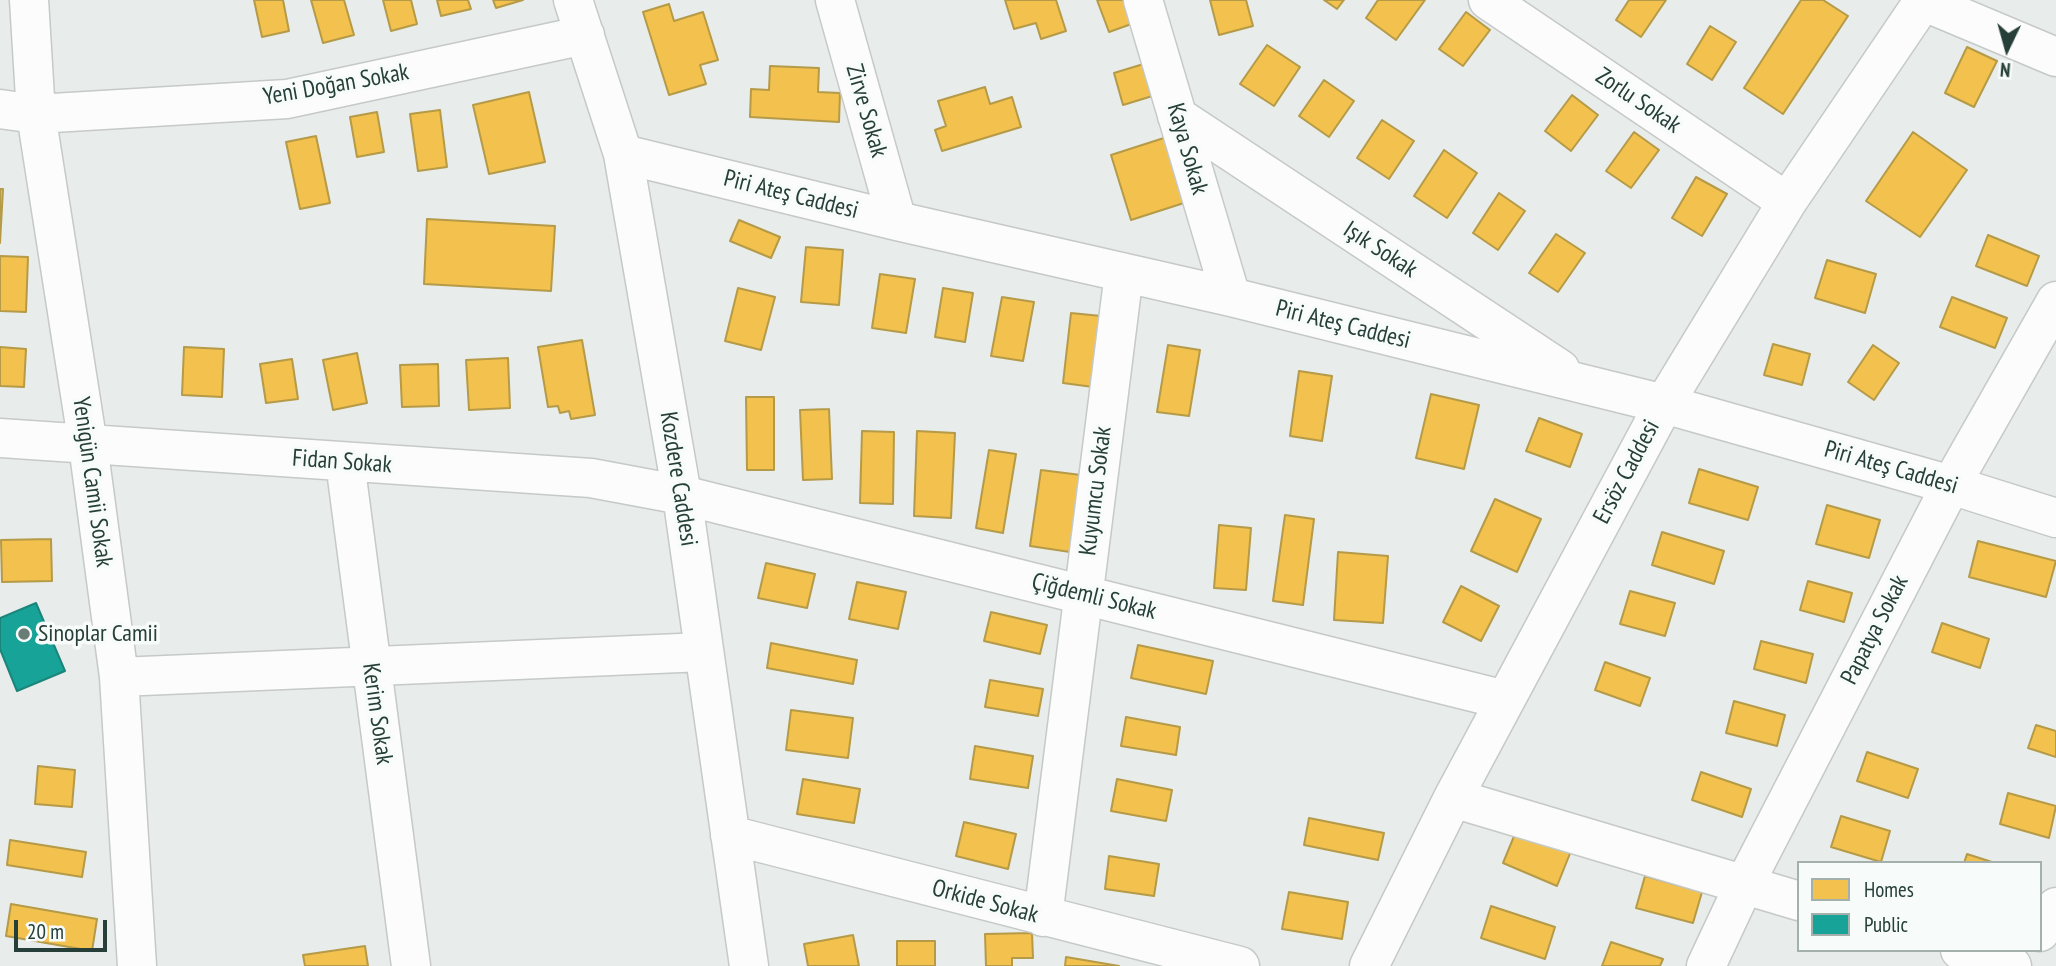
<!DOCTYPE html>
<html>
<head>
<meta charset="utf-8">
<style>
  body { margin:0 }
  #map { position:relative; width:2056px; height:966px; overflow:hidden; background:#e8ecea; font-family:"PT Sans Narrow",sans-serif }
  canvas { display:block }
  .legend { position:absolute; left:1797px; top:861px; width:245px; height:91px; box-sizing:border-box; background:#f7fbf9; border:2px solid #a3b0ac; margin:0; padding:9px 12px; list-style:none; font-size:21px; color:#263f38 }
  .legend li { display:flex; align-items:center; gap:14px; height:35px }
  .legend b { width:35px; border:2px solid #a3b0ac }
  .north { position:absolute; left:1972px; top:14px; width:70px; height:70px; -webkit-text-stroke:5px #f7fbf9; paint-order:stroke; rotate:185deg; font-size:19px; font-weight:700; line-height:28px; text-align:center; color:#263f38 }
  .north::after { content:''; display:block; margin:auto; width:24px; height:32px; background:#263f38; clip-path:polygon(50% 0,100% 100%,50% 72%,0 100%) }
  .scale { position:absolute; left:14px; top:920px; width:93px; height:32px; box-sizing:border-box; border:4px solid #263f38; border-top:0; padding-left:9px; font-size:21px; line-height:24px; white-space:nowrap; color:#263f38; -webkit-text-stroke:5px #f7fbf9; paint-order:stroke }
</style>
</head>
<body>
<div id="map">
<canvas width="2056" height="966"></canvas>
<ul class="legend">
<li><b style="height:19px;background:#f2c14e"></b>Homes</li>
<li><b style="height:19px;background:#17a398"></b>Public</li>
</ul>
<div class="north">N</div>
<div class="scale">20 m</div>
</div>
<script>
const g = document.querySelector('canvas').getContext('2d');
g.lineJoin = 'round';
function fillPath(path, color) { g.fillStyle = color; g.fill(path, 'evenodd'); }
const shape = rows => new Path2D(rows.map(r => 'M' + r).join(''));
function trace(path, color, width, dash) { g.strokeStyle = color; g.lineWidth = width; g.lineCap = dash ? 'butt' : 'round'; g.setLineDash(dash || []); g.stroke(path); }
function write(font, color, halo, rows, align = 'center') {
  g.font = font + ' "PT Sans Narrow",sans-serif'; g.lineWidth = 7; g.setLineDash([]); g.textBaseline = 'middle'; g.strokeStyle = halo; g.fillStyle = color; for (const [text, x, y, turn = 0] of rows) {
    g.save(); g.translate(x, y); g.rotate((+turn || 0) * Math.PI / 180); g.textAlign = isNaN(turn) ? turn : align; if (halo) g.strokeText(text, 0, 0); g.fillText(text, 0, 0); g.restore();
  }
}
const homes = shape([
  [254,0,283,0,289,31,262,37,254,0],
  [311,0,344,0,354,35,323,43,311,0],
  [383,0,411,0,417,24,391,31,383,0],
  [437,0,468,0,471,9,441,16,437,0],
  [493,0,523,0,496,8,493,0],
  [1005,0,1056,0,1066,31,1041,39,1036,23,1014,29,1005,0],
  [1097,0,1129,0,1137,22,1109,32,1097,0],
  [1210,0,1246,0,1253,26,1219,35,1210,0],
  [1324,0,1344,0,1337,9,1324,0],
  [1378,0,1425,0,1396,40,1366,18,1378,0],
  [1629,0,1666,0,1641,37,1616,20,1629,0],
  [1801,0,1823,0,1848,16,1783,114,1744,88,1801,0],
  [669,4,674,21,703,12,718,60,700,65,706,84,669,95,643,12,669,4],
  [1466,12,1490,30,1463,66,1439,49,1466,12],
  [1710,26,1736,42,1712,80,1687,64,1710,26],
  [1267,45,1300,67,1274,106,1240,84,1267,45],
  [1967,47,1997,61,1974,107,1945,93,1967,47],
  [1150,62,1159,94,1123,105,1114,73,1150,62],
  [770,66,819,68,818,92,840,93,839,122,750,117,751,89,769,90,770,66],
  [1324,80,1354,101,1329,137,1299,116,1324,80],
  [985,87,990,104,1012,97,1021,127,942,151,935,130,946,126,938,101,985,87],
  [529,92,545,162,489,174,473,105,529,92],
  [1572,95,1598,115,1571,151,1545,131,1572,95],
  [440,110,447,167,418,171,410,114,440,110],
  [377,112,384,152,357,157,350,117,377,112],
  [1382,120,1414,141,1389,179,1357,158,1382,120],
  [1634,132,1659,150,1631,188,1606,171,1634,132],
  [1913,132,1967,170,1920,237,1866,201,1913,132],
  [316,136,330,203,300,209,286,142,316,136],
  [1167,137,1187,202,1131,220,1111,155,1167,137],
  [1444,150,1477,173,1447,218,1414,196,1444,150],
  [1696,177,1727,194,1702,236,1672,218,1696,177],
  [0,189,3,189,0,243,0,189],
  [1499,193,1525,211,1498,250,1473,233,1499,193],
  [427,219,555,226,551,291,424,284,427,219],
  [739,220,780,237,771,258,730,241,739,220],
  [1556,234,1585,253,1558,292,1529,273,1556,234],
  [1988,235,2039,256,2027,286,1976,266,1988,235],
  [806,247,843,250,839,305,801,302,806,247],
  [0,256,28,257,26,312,0,311,0,256],
  [1827,260,1876,274,1865,313,1815,298,1827,260],
  [880,274,915,279,906,333,872,328,880,274],
  [738,288,775,297,761,350,725,341,738,288],
  [943,288,973,293,965,342,935,337,943,288],
  [1002,297,1034,302,1023,361,991,356,1002,297],
  [1952,297,2007,318,1995,348,1940,327,1952,297],
  [1071,313,1101,316,1093,387,1063,383,1071,313],
  [582,340,595,415,571,419,569,411,560,413,558,406,548,407,538,347,582,340],
  [1773,344,1810,354,1802,385,1764,375,1773,344],
  [1168,345,1200,350,1189,416,1157,412,1168,345],
  [1873,345,1899,363,1874,400,1848,382,1873,345],
  [0,347,26,349,24,387,0,386,0,347],
  [184,347,224,349,222,397,182,395,184,347],
  [357,353,367,403,333,410,323,360,357,353],
  [508,358,510,408,469,410,466,360,508,358],
  [292,359,298,399,266,403,260,364,292,359],
  [438,364,439,406,402,407,400,365,438,364],
  [1299,371,1332,376,1322,441,1290,436,1299,371],
  [1431,394,1479,405,1464,469,1416,458,1431,394],
  [746,397,774,397,774,470,747,470,746,397],
  [829,409,832,479,803,480,800,410,829,409],
  [1539,418,1582,434,1570,467,1526,451,1539,418],
  [862,431,894,432,893,504,860,503,862,431],
  [917,431,955,433,951,518,914,516,917,431],
  [989,450,1016,454,1003,533,976,528,989,450],
  [1699,469,1758,487,1748,520,1689,503,1699,469],
  [1041,470,1081,475,1070,552,1030,546,1041,470],
  [1495,499,1541,519,1517,572,1471,551,1495,499],
  [1827,505,1880,520,1869,558,1816,544,1827,505],
  [1285,515,1314,519,1303,605,1273,601,1285,515],
  [1219,525,1251,528,1246,590,1214,588,1219,525],
  [1662,532,1724,551,1714,584,1652,565,1662,532],
  [51,539,52,581,2,582,1,540,51,539],
  [1978,541,2056,561,2046,597,1969,577,1978,541],
  [1338,552,1388,556,1383,623,1334,620,1338,552],
  [766,563,815,574,807,608,758,598,766,563],
  [1808,581,1852,593,1844,622,1800,610,1808,581],
  [857,582,906,592,898,629,849,619,857,582],
  [1461,586,1499,606,1481,641,1443,622,1461,586],
  [1630,591,1675,603,1665,636,1620,624,1630,591],
  [991,612,1047,625,1040,654,984,641,991,612],
  [1942,623,1989,639,1980,668,1932,652,1942,623],
  [1761,641,1813,654,1806,683,1754,669,1761,641],
  [771,643,857,660,853,684,767,668,771,643],
  [1138,645,1213,661,1206,694,1131,678,1138,645],
  [1605,662,1650,678,1640,706,1595,690,1605,662],
  [990,680,1043,689,1038,716,985,707,990,680],
  [1734,701,1785,715,1777,746,1726,733,1734,701],
  [791,710,853,718,848,758,786,750,791,710],
  [1126,717,1180,727,1176,755,1121,746,1126,717],
  [2036,725,2056,731,2056,757,2028,748,2036,725],
  [975,746,1033,756,1028,788,970,779,975,746],
  [1867,752,1918,769,1908,798,1857,781,1867,752],
  [38,766,75,770,72,807,35,804,38,766],
  [1701,772,1751,789,1742,817,1692,800,1701,772],
  [803,779,860,789,854,823,797,814,803,779],
  [1117,779,1172,790,1166,821,1111,811,1117,779],
  [2008,793,2056,806,2049,838,2000,824,2008,793],
  [1841,816,1890,831,1881,862,1831,847,1841,816],
  [1309,818,1384,833,1378,860,1304,845,1309,818],
  [964,822,1016,834,1008,869,956,856,964,822],
  [1517,829,1571,851,1557,886,1503,863,1517,829],
  [10,840,86,852,82,877,7,865,10,840],
  [1967,854,1995,863,1964,863,1967,854],
  [1109,856,1159,864,1154,896,1105,889,1109,856],
  [1645,876,1702,892,1693,923,1636,908,1645,876],
  [1289,892,1348,902,1342,939,1282,929,1289,892],
  [11,904,97,919,92,951,6,936,11,904],
  [1491,906,1555,927,1545,959,1481,938,1491,906],
  [1032,933,1033,958,1012,958,1012,966,986,966,985,934,1032,933],
  [853,935,859,966,808,966,804,944,853,935],
  [897,941,935,941,935,966,897,966,897,941],
  [1611,942,1663,959,1660,966,1602,966,1611,942],
  [365,946,368,966,305,966,303,955,365,946],
  [1066,957,1119,966,1065,966,1066,957]
]);
const public = shape([
  [36,603,65,671,17,691,0,649,0,618,36,603]
]);
const minor = shape([
  [29,0,36,114,88,445,119,677,137,966],
  [573,0,623,154,682,495,749,966],
  [835,0,897,221],
  [1143,0,1231,297],
  [1488,0,1787,202],
  [1920,0,2056,57],
  [0,109,36,114,287,99,585,35],
  [1177,116,1560,369],
  [623,154,897,221,1231,297,1664,404,1951,485,2056,518],
  [0,438,591,478,682,495,1505,700],
  [345,462,411,966],
  [119,677,704,652],
  [1453,798,1799,901],
  [730,835,1240,966],
  [1043,917,1124,273],
  [2040,932,2056,907],
  [1960,950,2012,966],
  [1369,966,1453,798,1664,404,1787,202,1924,0],
  [1706,966,1744,885,1951,485,2056,301]
]);
const markers = [
  [24,634,7,"#6a7c76"]
];
const streetNames = [
  ["Yeni Doğan Sokak",336,85,-10],
  ["Zorlu Sokak",1638,101,34],
  ["Zirve Sokak",866,111,74],
  ["Kaya Sokak",1187,149,74],
  ["Piri Ateş Caddesi",791,195,14],
  ["Işık Sokak",1380,250,33],
  ["Piri Ateş Caddesi",1343,325,14],
  ["Fidan Sokak",342,462,4],
  ["Piri Ateş Caddesi",1891,468,16],
  ["Ersöz Caddesi",1627,472,-62],
  ["Kozdere Caddesi",678,479,81],
  ["Yenigün Camii Sokak",92,482,82],
  ["Kuyumcu Sokak",1096,491,-83],
  ["Çiğdemli Sokak",1094,597,14],
  ["Papatya Sokak",1875,630,-63],
  ["Kerim Sokak",377,714,82],
  ["Orkide Sokak",985,902,15]
];
const poiNames = [
  ["Sinoplar Camii",38,634]
];
fillPath(homes, '#f2c14e');
trace(homes, '#b59a47', 2);
fillPath(public, '#17a398');
trace(public, '#1c857b', 2);
trace(minor, '#c5c9c7', 41);
trace(minor, '#fcfcfc', 38);
for (const [x, y, r, color] of markers) { const dot = new Path2D(); dot.arc(x, y, r, 0, 2 * Math.PI); g.fillStyle = color; g.fill(dot); trace(dot, '#f7fbf9', 2.5); }
write('24px', '#263f38', '#f7fbf9', streetNames);
write('24px', '#263f38', '#f7fbf9', poiNames, 'left');
</script>
</body>
</html>
